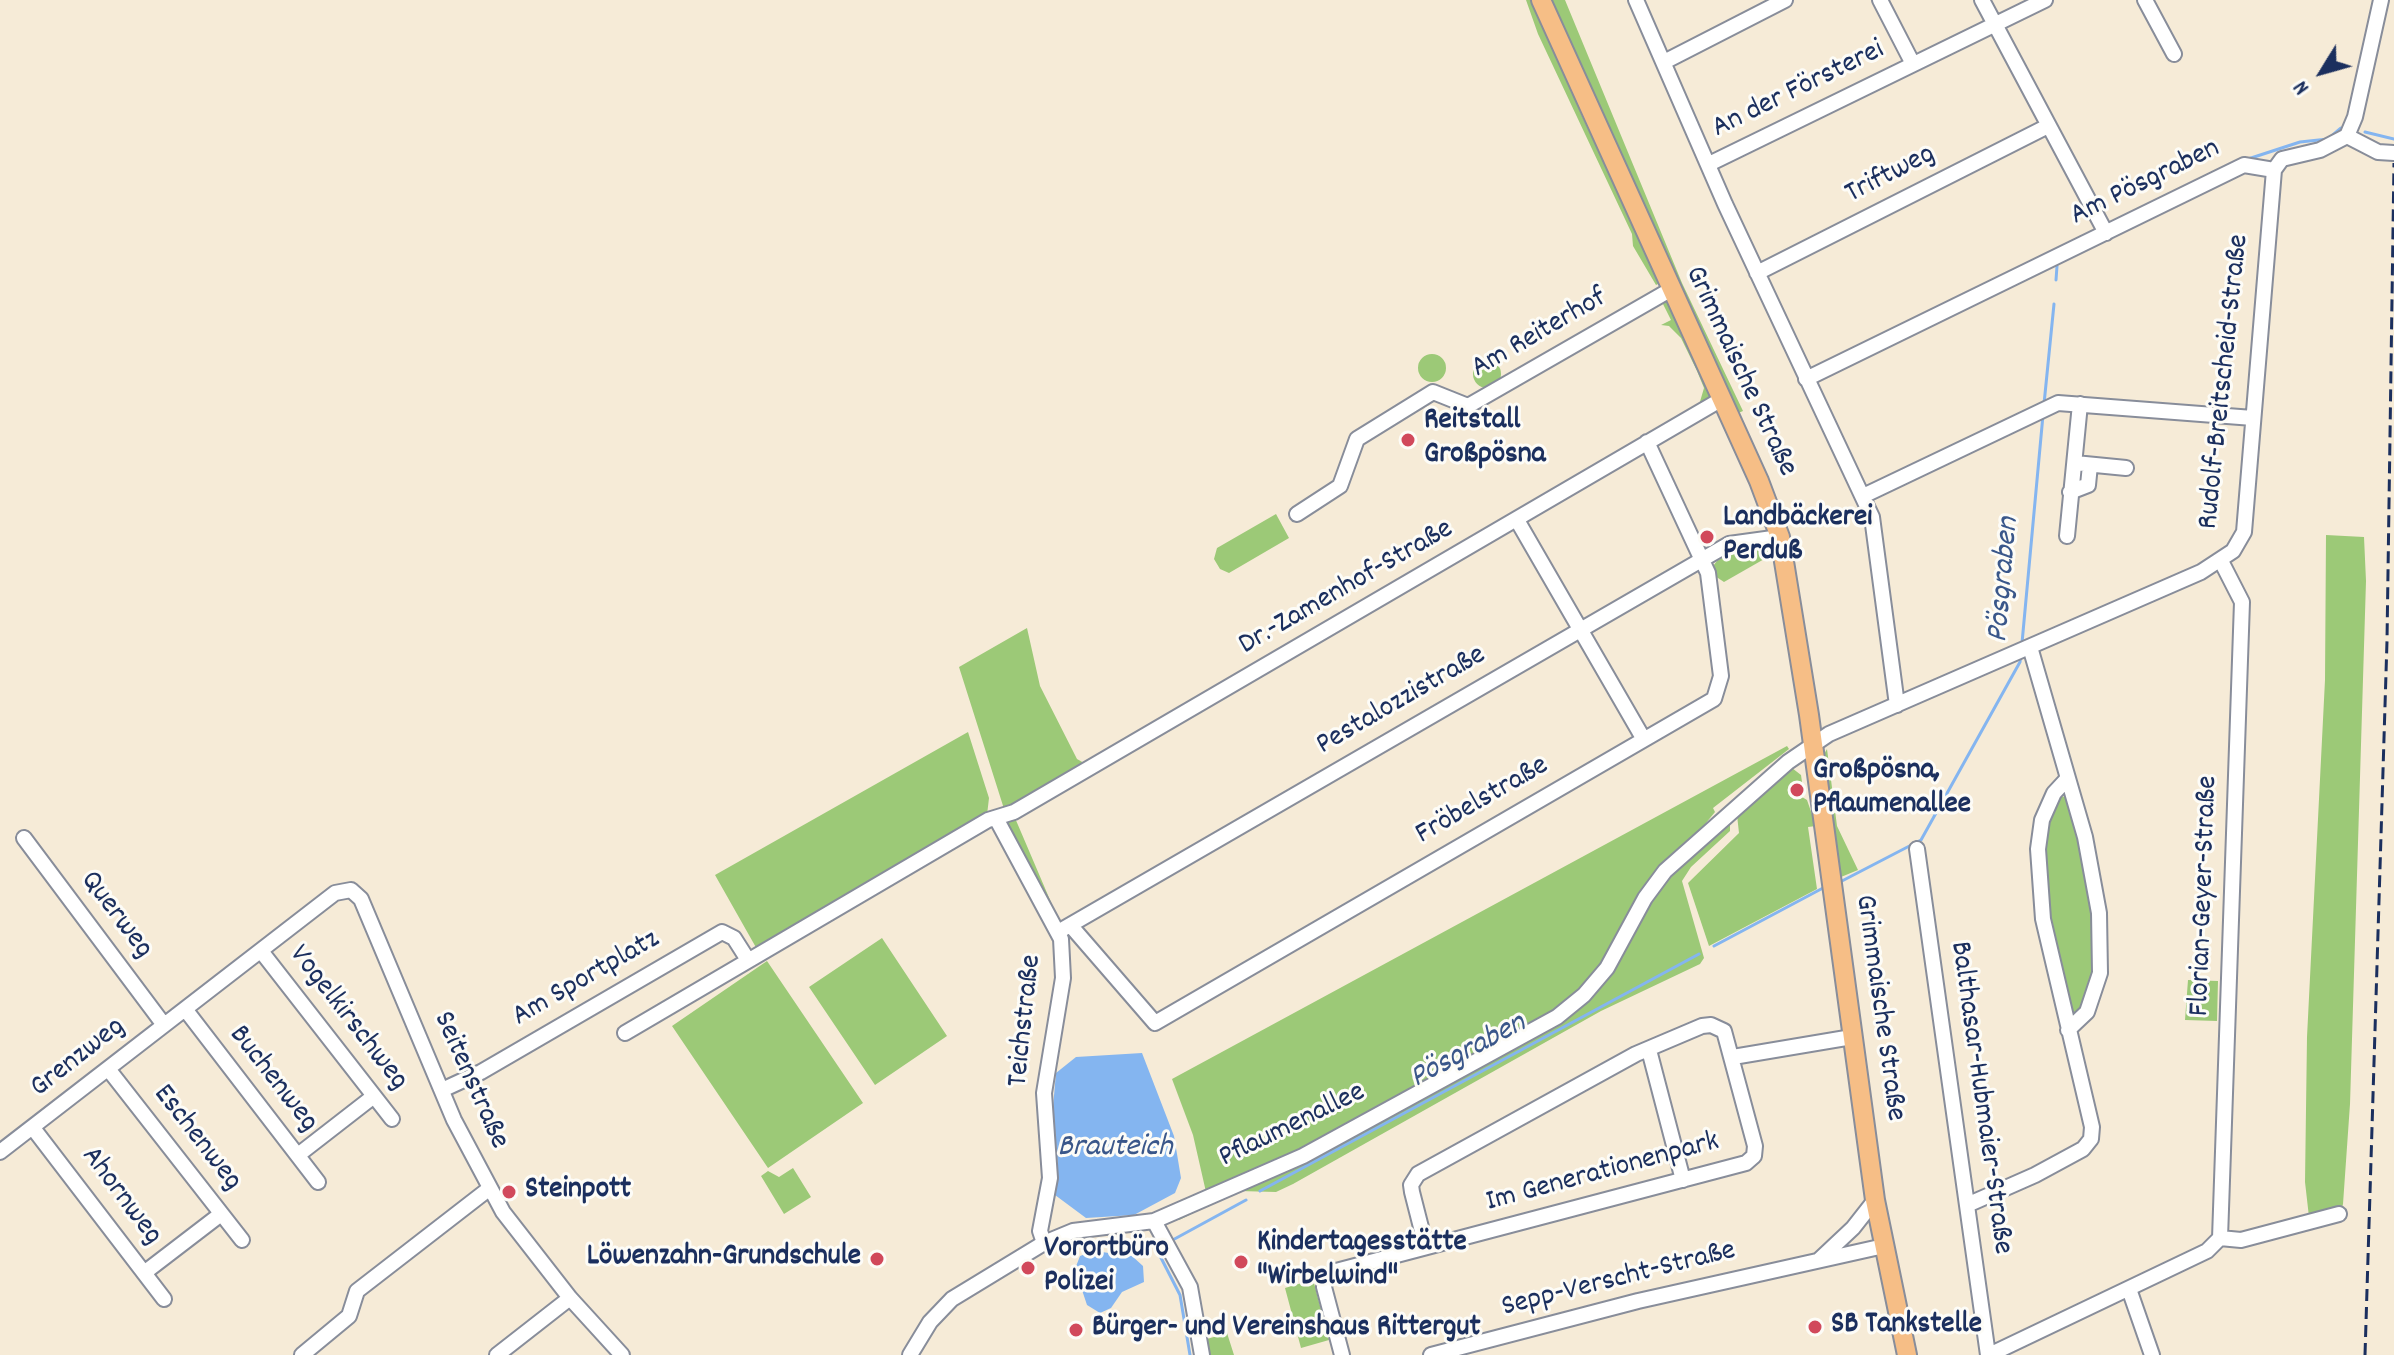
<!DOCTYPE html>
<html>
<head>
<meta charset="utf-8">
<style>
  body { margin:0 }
  #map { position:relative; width:2394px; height:1355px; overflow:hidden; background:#f6ebd7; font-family:Dekko,sans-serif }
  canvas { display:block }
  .north { position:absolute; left:2282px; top:32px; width:80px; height:80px; -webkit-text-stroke:6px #fdfcf7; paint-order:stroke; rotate:233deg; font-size:22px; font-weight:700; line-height:32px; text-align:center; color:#1b2f5e }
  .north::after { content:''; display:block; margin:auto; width:28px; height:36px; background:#1b2f5e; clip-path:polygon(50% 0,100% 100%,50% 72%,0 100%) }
</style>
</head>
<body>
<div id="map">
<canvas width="2394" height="1355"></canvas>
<div class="north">N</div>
</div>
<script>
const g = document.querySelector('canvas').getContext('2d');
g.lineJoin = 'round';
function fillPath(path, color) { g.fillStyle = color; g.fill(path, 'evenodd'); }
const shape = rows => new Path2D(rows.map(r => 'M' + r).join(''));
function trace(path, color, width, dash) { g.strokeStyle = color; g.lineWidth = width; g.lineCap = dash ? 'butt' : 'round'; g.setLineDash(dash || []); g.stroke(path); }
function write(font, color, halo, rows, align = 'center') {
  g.font = font + ' Dekko,sans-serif'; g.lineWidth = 6; g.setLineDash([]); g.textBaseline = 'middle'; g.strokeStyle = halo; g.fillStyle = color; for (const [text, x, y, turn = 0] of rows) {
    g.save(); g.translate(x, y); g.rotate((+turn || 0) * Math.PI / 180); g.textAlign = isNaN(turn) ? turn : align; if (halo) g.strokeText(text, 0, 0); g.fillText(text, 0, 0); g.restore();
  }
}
const green = shape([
  [1526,0,1534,0,1582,116,1660,283,1656,285,1633,246,1632,234,1538,34],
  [1549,0,1565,0,1682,283,1743,411,1736,414],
  [1667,298,1713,395,1709,400,1005,812,959,667,1027,628,1040,686,1077,759,1084,763,1699,405,1704,388,1697,371,1681,338,1669,326,1661,325,1671,320,1661,300],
  '1418 368a14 14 0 1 1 28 0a14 14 0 1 1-28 0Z',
  '1473 374a14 14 0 1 1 28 0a14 14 0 1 1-28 0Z',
  [1276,514,1289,538,1229,573,1220,569,1214,559,1217,548],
  [2326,535,2364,537,2366,581,2350,1104,2343,1204,2342,1208,2309,1217,2305,1182,2307,1037,2325,680],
  [1765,548,1773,554,1724,582,1715,576,1713,566,1717,561,1736,550],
  [968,732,989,798,987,815,758,951,715,875],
  [1787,746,1789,749,1713,808,1715,812,1701,829,1645,884,1607,956,1585,986,1558,1009,1292,1156,1206,1192,1193,1135,1172,1079],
  [1827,749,1837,826,1858,870,1841,877,1823,756],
  [1792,768,1801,775,1802,782,1794,786,1797,794,1807,800,1816,826,1808,827,1817,889,1709,946,1688,883,1739,833,1737,815],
  [2068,796,2092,885,2096,972,2081,1015,2071,1020,2047,919,2042,851,2054,798],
  [1015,818,1059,921,1057,921,1004,825,1007,820],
  [1730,820,1730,831,1691,867,1682,881,1704,958,1700,964,1601,1011,1293,1184,1276,1192,1239,1191,1179,1220,1177,1215,1575,1009,1656,888],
  [882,938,947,1036,875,1085,809,987],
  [767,961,863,1103,768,1168,672,1026],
  [2188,980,2218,981,2217,1021,2185,1020],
  [793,1168,811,1197,784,1214,761,1176,768,1171,779,1177],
  [1305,1282,1314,1283,1329,1340,1301,1348,1285,1288],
  [1227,1333,1234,1355,1208,1355,1207,1339]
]);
const water = shape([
  [1142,1053,1174,1136,1181,1178,1175,1193,1134,1215,1086,1218,1055,1195,1058,1167,1053,1107,1056,1073,1076,1057],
  [1094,1251,1132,1256,1143,1266,1144,1282,1122,1292,1111,1308,1100,1313,1087,1305,1075,1269,1080,1256]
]);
const stream = shape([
  [2365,132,2394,139],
  [2248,159,2300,142,2328,139,2341,128],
  [2056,280,2057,266],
  [2044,404,2054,304],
  [2022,643,2043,415],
  [1840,882,1921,840,2020,662,2021,654],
  [1714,946,1823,888],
  [1260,1191,1699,954],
  [1169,1242,1246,1200],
  [1162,1245,1157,1250,1180,1295,1190,1355]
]);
const minor = shape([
  [1636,0,1725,204,1872,517,1897,705],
  [1880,0,1913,64],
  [1982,0,2106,233],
  [2145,0,2174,54],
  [1664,62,1785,0],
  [2347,136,2378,152,2394,153],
  [1709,164,2045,0],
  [1757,273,2048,126],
  [1806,379,2244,165,2274,170],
  [2075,463,2126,468],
  [2070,492,2088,485,2090,465],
  [1863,496,2058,403,2253,418],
  [1297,514,1340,486,1357,439,1433,392,1468,406,1670,290],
  [1517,520,1643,738],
  [2067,536,2080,404],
  [2030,647,2085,837,2099,913,2100,973,2087,1012,2068,1030],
  [997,820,1061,939,1063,978,1044,1093,1050,1178,1040,1231,1044,1243],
  [24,838,164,1025],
  [1917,849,1988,1355],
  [1071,926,1155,1023,1714,699,1721,676,1708,573,1647,442],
  [1058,932,1729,544,1780,537],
  [261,951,392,1119],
  [185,1009,318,1182],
  [625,1033,988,820,1014,812,1722,399],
  [1649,1050,1683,1180],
  [1733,1057,1852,1037],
  [109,1070,242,1240],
  [442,1090,481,1072,722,932,734,938,748,960],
  [33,1128,164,1299],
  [0,1152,335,893,351,890,361,899,454,1120,503,1212,570,1298,622,1355],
  [298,1155,374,1096],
  [1967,1205,2035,1175,2083,1149,2091,1139,2092,1127,2043,919,2038,849,2042,820,2054,793,2067,779],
  [1154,1221,1190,1287,1202,1355],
  [2220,1238,2241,1240,2339,1214],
  [1820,1259,1853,1228,1875,1200],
  [144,1273,221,1214],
  [2129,1289,2152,1355],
  [302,1355,349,1316,357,1291,490,1188],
  [497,1355,570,1298],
  [910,1355,930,1322,952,1299,1044,1243,1073,1231,1154,1221,1303,1156,1557,1017,1584,995,1607,968,1645,898,1665,871,1788,762,1829,734,2201,572,2233,551,2244,532,2274,170,2282,159,2320,150,2347,136,2355,117,2381,0],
  [1342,1355,1324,1287,1326,1278,1336,1271,1746,1163,1754,1156,1755,1146,1724,1031,1711,1025,1702,1026,1636,1054,1418,1174,1411,1185,1412,1192,1426,1247],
  [1431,1355,1638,1301,1884,1246],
  [1989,1355,2207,1251,2220,1238,2242,602,2221,561]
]);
const major = shape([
  [1541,0,1759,481,1780,537,1809,715,1875,1200,1907,1355]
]);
const rail = shape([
  [2365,1355,2387,641,2394,163]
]);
const markers = [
  [1408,440,8,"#d1495b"],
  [1707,537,8,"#d1495b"],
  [1797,790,8,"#d1495b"],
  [509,1192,8,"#d1495b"],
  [877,1259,8,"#d1495b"],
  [1241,1262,8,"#d1495b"],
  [1028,1268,8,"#d1495b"],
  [1815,1327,8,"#d1495b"],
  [1076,1330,8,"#d1495b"]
];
const streetNames = [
  ["An der Försterei",1799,91,-26],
  ["Triftweg",1891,176,-27],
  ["Am Pösgraben",2146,184,-26],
  ["Am Reiterhof",1540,335,-30],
  ["Grimmaische Straße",1739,372,65],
  ["Rudolf-Breitscheid-Straße",2226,382,-84],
  ["Dr.-Zamenhof-Straße",1347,589,-30],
  ["Pestalozzistraße",1402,702,-30],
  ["Fröbelstraße",1483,802,-30],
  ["Florian-Geyer-Straße",2206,896,-88],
  ["Querweg",115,916,53],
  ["Am Sportplatz",587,980,-30],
  ["Grimmaische Straße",1878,1008,82],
  ["Vogelkirschweg",347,1019,52],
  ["Teichstraße",1027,1021,-84],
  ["Grenzweg",79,1059,-38],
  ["Buchenweg",272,1080,52],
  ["Seitenstraße",469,1081,66],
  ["Balthasar-Hubmaier-Straße",1979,1098,82],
  ["Pflaumenallee",1293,1127,-26],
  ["Eschenweg",196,1139,52],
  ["Im Generationenpark",1603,1174,-15],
  ["Ahornweg",120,1197,53],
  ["Sepp-Verscht-Straße",1619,1281,-14]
];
const poiNames = [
  ["Reitstall",1424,423],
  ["Großpösna",1424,457],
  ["Landbäckerei",1723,520],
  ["Perduß",1723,554],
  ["Großpösna,",1813,773],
  ["Pflaumenallee",1813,807],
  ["Steinpott",525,1192],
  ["Kindertagesstätte",1257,1245],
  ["\"Wirbelwind\"",1257,1279],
  ["Vorortbüro",1044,1251],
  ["Polizei",1044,1285],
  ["Löwenzahn-Grundschule",861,1259,"right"],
  ["SB Tankstelle",1831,1327],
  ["Bürger- und Vereinshaus Rittergut",1092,1330]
];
const waterNames = [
  ["Pösgraben",2006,580,-85],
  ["Pösgraben",1469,1053,-28],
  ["Brauteich",1115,1150]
];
fillPath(green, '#9cc977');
fillPath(water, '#84b5f0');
trace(stream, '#84b5f0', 3);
trace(minor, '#888d9a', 18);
trace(major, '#888d9a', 22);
trace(minor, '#fff', 14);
trace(major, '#f6be86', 18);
trace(rail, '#1b2f5e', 3, [12, 6]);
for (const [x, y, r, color] of markers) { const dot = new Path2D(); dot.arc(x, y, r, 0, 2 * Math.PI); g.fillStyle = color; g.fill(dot); trace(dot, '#fdfcf7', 3); }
write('30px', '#1b2f5e', '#fdfcf7', streetNames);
write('bold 30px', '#1b2f5e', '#fdfcf7', poiNames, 'left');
write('italic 32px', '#3a578a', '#fdfcf7', waterNames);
</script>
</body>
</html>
